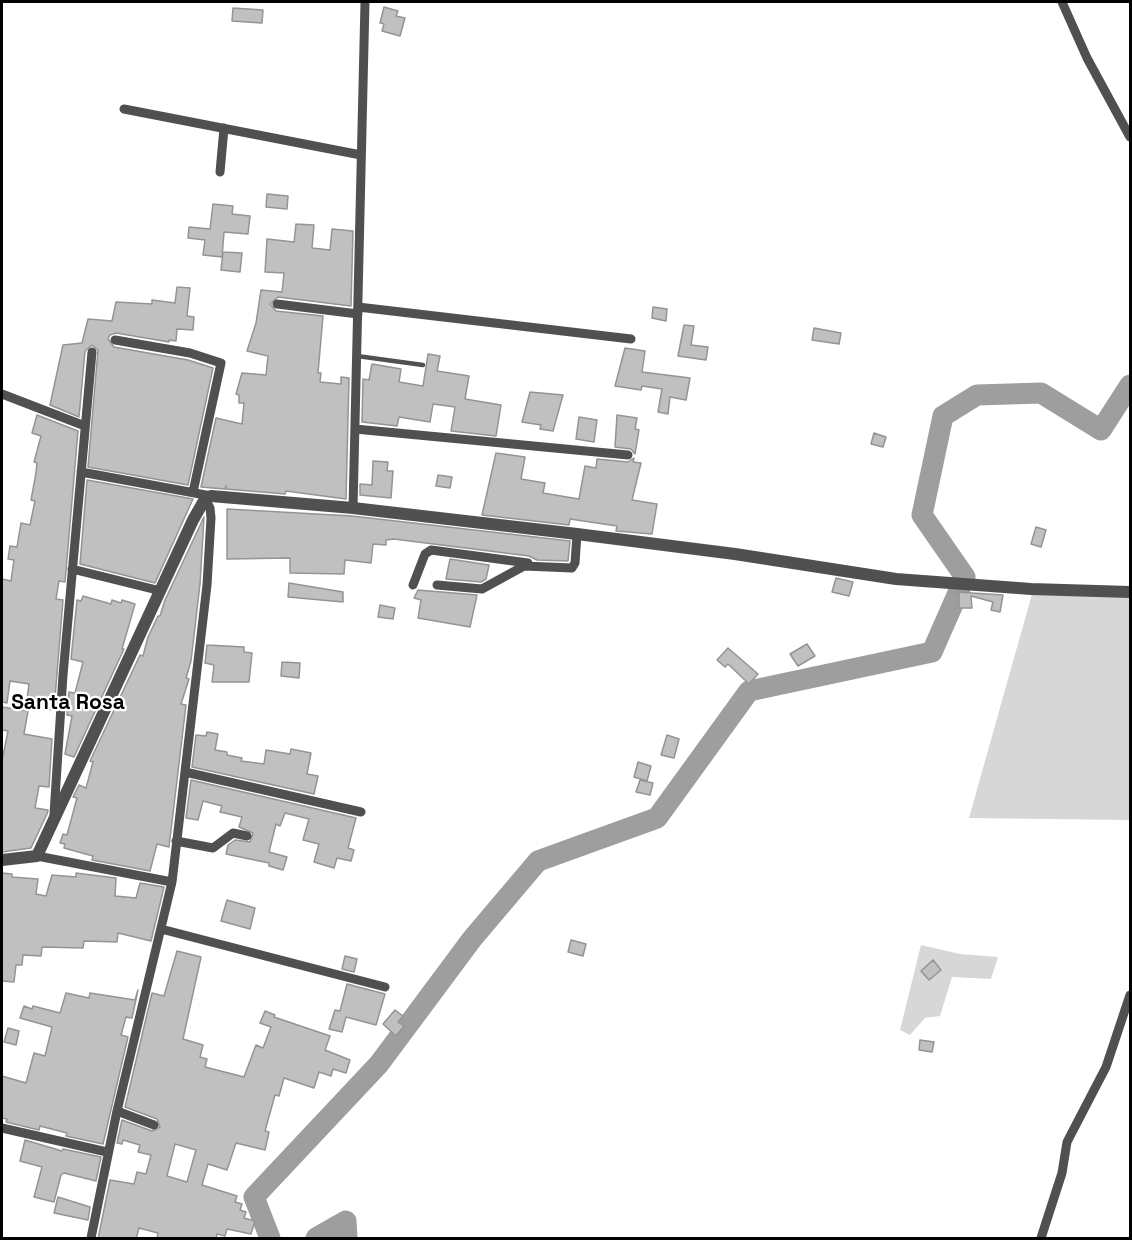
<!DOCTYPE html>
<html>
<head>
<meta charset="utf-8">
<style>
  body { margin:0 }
  #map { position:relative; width:1132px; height:1240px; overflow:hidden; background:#fff; font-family:"Space Grotesk",sans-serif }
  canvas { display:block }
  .frame { position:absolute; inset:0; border:3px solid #000; pointer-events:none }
</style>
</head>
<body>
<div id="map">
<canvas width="1132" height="1240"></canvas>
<div class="frame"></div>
</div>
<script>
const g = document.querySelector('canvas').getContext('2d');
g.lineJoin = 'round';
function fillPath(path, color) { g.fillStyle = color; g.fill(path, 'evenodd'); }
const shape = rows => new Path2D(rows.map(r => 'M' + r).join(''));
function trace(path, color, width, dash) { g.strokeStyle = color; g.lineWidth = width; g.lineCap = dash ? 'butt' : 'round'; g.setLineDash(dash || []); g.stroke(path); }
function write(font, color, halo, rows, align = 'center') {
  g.font = font + ' "Space Grotesk",sans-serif'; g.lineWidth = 4.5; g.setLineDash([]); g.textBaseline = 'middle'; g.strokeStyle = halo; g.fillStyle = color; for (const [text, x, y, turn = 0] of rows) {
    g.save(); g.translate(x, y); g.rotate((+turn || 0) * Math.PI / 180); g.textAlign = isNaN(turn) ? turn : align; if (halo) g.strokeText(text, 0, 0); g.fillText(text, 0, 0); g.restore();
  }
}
const green = shape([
  [1032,594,1130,596,1130,820,969,818],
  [921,945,960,954,998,957,991,979,952,977,940,1016,925,1018,910,1035,900,1030]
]);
const river = shape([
  [270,1238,254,1197,379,1064,472,939,538,861,657,818,749,691,932,652,965,577,922,515,943,416,977,395,1041,393,1101,430,1130,385],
  [316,1238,346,1221,347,1238]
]);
const building = shape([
  [384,7,398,11,396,16,405,18,400,36,382,31,384,24,380,23,384,7],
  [233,8,263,10,262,23,232,21,233,8],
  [267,194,288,196,287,209,266,207,267,194],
  [213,204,233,206,232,214,250,216,248,234,224,232,222,257,203,255,205,240,188,238,189,227,210,229,213,204],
  [296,224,314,225,312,248,330,250,332,229,353,231,351,306,278,297,270,304,276,311,323,316,318,373,321,373,320,382,341,384,341,377,349,378,346,499,286,491,285,494,226,489,226,486,225,489,201,487,216,418,242,424,244,403,239,403,239,395,236,394,242,373,266,375,268,356,247,351,256,323,261,290,282,292,284,273,265,272,267,239,294,242,296,224],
  [223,252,242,253,240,272,221,270,223,252],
  [177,287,190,288,187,316,194,317,193,330,177,329,176,341,169,340,169,342,116,333,110,335,108,339,114,347,188,360,213,368,188,485,88,467,98,350,92,345,85,351,79,417,50,405,63,345,82,343,88,319,112,321,116,302,152,304,152,300,175,303,177,287],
  [653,307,667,309,666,321,652,318,653,307],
  [684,325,694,326,691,345,708,347,706,360,678,356,684,325],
  [814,328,841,333,839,344,812,340,814,328],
  [625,348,645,351,642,372,690,378,686,400,670,397,668,414,658,412,662,389,642,386,641,390,615,386,625,348],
  [428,354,440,356,437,371,469,376,465,399,501,405,496,436,451,431,455,407,433,404,430,422,399,417,397,426,362,422,363,379,369,380,372,364,401,369,399,382,423,386,428,354],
  [530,392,563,395,553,431,540,429,541,425,522,422,530,392],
  [37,415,78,431,65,582,59,581,56,599,63,600,54,710,26,707,29,684,10,681,7,703,2,702,2,579,11,581,14,560,8,559,10,546,17,547,21,523,30,525,35,501,31,500,36,473,37,463,34,462,41,436,32,433,37,415],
  [617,415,637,418,635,429,639,430,635,454,631,449,615,447,617,415],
  [579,417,597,420,594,442,576,439,579,417],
  [874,433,886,437,883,447,871,444,874,433],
  [496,453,525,457,521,479,545,483,543,493,579,499,585,466,596,468,597,459,628,462,634,458,633,462,641,463,632,500,657,504,652,534,616,531,617,526,570,519,569,525,482,515,496,453],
  [373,461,388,462,387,471,393,471,391,498,360,495,360,484,372,485,373,461],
  [438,475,452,477,450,488,436,486,438,475],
  [87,480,193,499,155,583,80,564,87,480],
  [227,509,352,516,570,541,568,561,537,560,529,556,394,539,386,540,386,545,373,544,371,563,345,560,344,574,290,573,290,558,227,559,227,509],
  [204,517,200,584,191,661,186,678,189,679,181,704,186,705,169,847,157,844,150,871,92,860,93,856,64,848,65,844,60,843,63,834,67,835,77,798,73,797,79,785,86,788,93,762,90,761,140,655,143,656,148,637,158,616,160,616,165,600,204,517],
  [1036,527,1046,530,1041,547,1031,544,1036,527],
  [450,559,489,565,486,579,481,582,446,579,450,559],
  [836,578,853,582,849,596,832,592,836,578],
  [289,583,343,592,343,602,288,597,289,583],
  [418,590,477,595,470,627,418,618,421,600,414,598,418,590],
  [956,592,1003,595,1000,612,991,610,993,602,971,596,972,608,959,608,959,593,956,592],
  [83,596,111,604,112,600,121,603,122,600,135,604,122,649,124,649,74,757,65,754,72,716,67,715,69,692,75,693,83,662,71,659,77,600,81,601,83,596],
  [380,605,395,608,393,619,378,617,380,605],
  [807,644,815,656,798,666,790,654,807,644],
  [207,645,244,647,244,652,252,653,249,682,212,682,214,665,205,663,207,645],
  [728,648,758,674,749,684,728,664,725,667,717,660,728,648],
  [282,662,300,663,299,678,281,676,282,662],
  [2,707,28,711,24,734,52,739,49,787,39,786,35,808,48,810,47,814,31,848,2,852,2,761,8,731,2,730,2,707],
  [207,732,218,734,215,750,227,752,227,755,242,758,241,761,264,764,266,750,290,754,291,749,311,753,307,774,318,776,314,794,192,767,196,735,206,736,207,732],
  [667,735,679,739,674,758,661,755,667,735],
  [638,762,651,766,647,781,634,777,638,762],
  [191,780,356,818,348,848,354,850,351,861,337,858,334,868,314,862,319,844,303,840,309,819,285,813,280,826,276,824,269,852,287,857,283,870,269,866,269,863,226,854,228,845,235,840,250,842,253,833,239,827,242,817,220,812,222,806,203,801,198,820,186,818,191,780],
  [640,780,653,783,650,795,636,792,640,780],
  [2,873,12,874,12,877,38,879,36,894,46,896,52,875,76,877,76,873,116,878,115,896,136,898,140,883,164,887,151,941,118,933,117,942,84,941,83,948,42,947,41,956,23,955,22,965,16,965,14,982,2,981,2,873],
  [227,900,255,908,250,929,221,921,227,900],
  [571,940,586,944,583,956,568,952,571,940],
  [177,951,201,957,183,1039,203,1045,200,1057,207,1059,205,1067,244,1077,256,1045,263,1048,271,1027,260,1023,265,1011,275,1015,274,1017,330,1036,325,1050,350,1060,346,1073,333,1069,331,1076,319,1072,314,1088,284,1078,279,1096,275,1095,265,1131,269,1132,265,1150,236,1143,227,1170,208,1164,202,1185,237,1196,235,1202,242,1204,240,1210,246,1212,244,1218,255,1221,251,1234,227,1229,225,1236,217,1234,216,1239,157,1239,158,1233,139,1228,136,1239,98,1239,110,1180,134,1184,137,1172,146,1174,151,1155,138,1152,140,1145,123,1140,122,1144,117,1143,122,1120,152,1131,160,1127,157,1119,125,1107,152,993,164,996,177,951],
  [175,1144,196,1150,187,1182,167,1176,175,1144],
  [345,956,357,959,354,972,342,969,345,956],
  [933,960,941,970,929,980,921,971,933,960],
  [347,984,385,994,376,1025,346,1017,342,1032,329,1029,335,1010,340,1011,347,984],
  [138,990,132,1018,126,1017,121,1035,128,1037,103,1144,66,1136,67,1133,40,1126,39,1130,6,1122,7,1119,2,1118,2,1076,26,1083,34,1053,45,1056,52,1027,20,1018,24,1006,32,1009,33,1006,60,1013,66,993,89,998,90,993,135,1000,138,990],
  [395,1010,403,1016,398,1022,404,1026,396,1036,383,1024,395,1010],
  [8,1028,19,1031,16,1045,4,1042,8,1028],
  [920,1040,934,1042,932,1052,919,1050,920,1040],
  [25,1140,62,1151,63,1149,101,1157,96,1181,64,1173,61,1175,54,1202,34,1197,42,1167,20,1161,25,1140],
  [58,1197,90,1207,88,1220,54,1213,58,1197]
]);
const service = shape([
  [357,356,423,365]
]);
const minor = shape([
  [1062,2,1087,58,1130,137],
  [124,109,361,155],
  [220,172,224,128],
  [277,304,358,314],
  [358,307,631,339],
  [115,340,190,353,221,363,193,492],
  [2,394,85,426],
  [355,429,628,455],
  [81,472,211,496],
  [353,508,365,2],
  [72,569,161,591],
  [413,585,425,554,431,550,528,563],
  [437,585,482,589,524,566,572,568,575,563,577,534],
  [185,772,361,812],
  [54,814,63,675,92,352],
  [176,841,213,848,233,833,247,836],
  [37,856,172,882],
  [161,929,385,987],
  [154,1125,117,1111,172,882,207,585,211,518,210,508,205,499],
  [2,1128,107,1152],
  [91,1238,117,1111],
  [1041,1238,1062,1173,1067,1142,1106,1067,1130,995]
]);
const tertiary = shape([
  [2,860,37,856,193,520,205,499,211,496,353,508,577,534,735,554,896,579,1031,589,1130,592]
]);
const quarterNames = [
  ["Santa Rosa",68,703]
];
fillPath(green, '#d7d7d7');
trace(river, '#9e9e9e', 21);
fillPath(building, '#c0c0c0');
trace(building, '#949494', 1.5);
trace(service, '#505050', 4.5);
trace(minor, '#505050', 9);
trace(tertiary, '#505050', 12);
write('bold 21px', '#000', '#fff', quarterNames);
</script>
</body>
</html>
